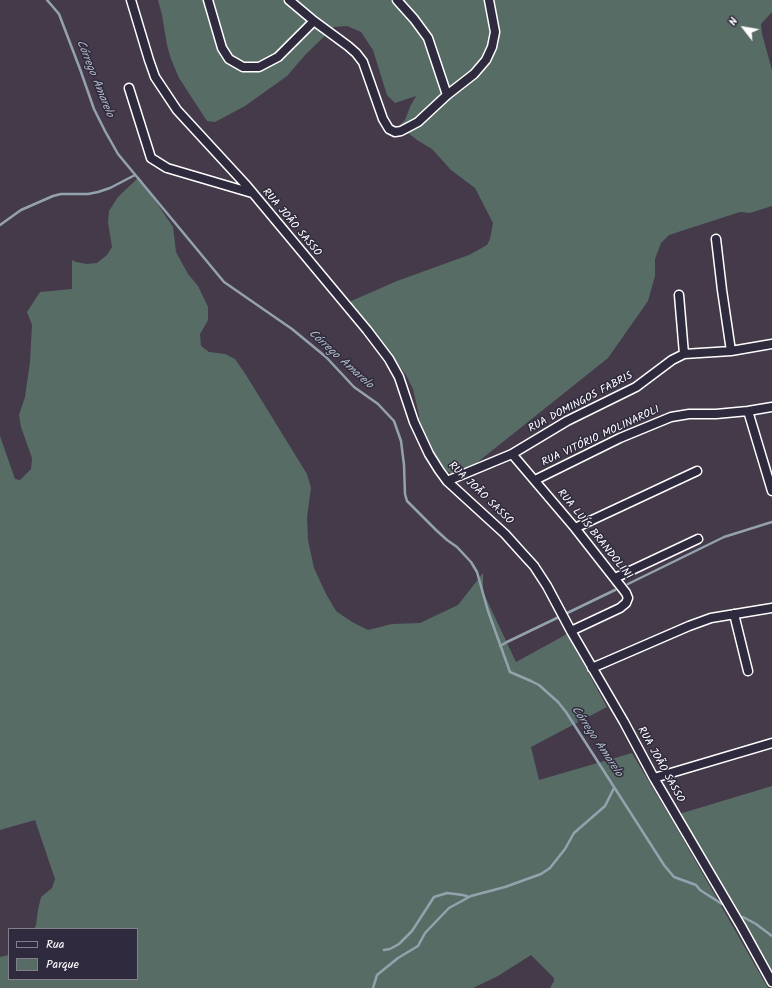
<!DOCTYPE html>
<html>
<head>
<meta charset="utf-8">
<style>
  body { margin:0 }
  #map { position:relative; width:772px; height:988px; overflow:hidden; background:#453a4a; font-family:Kalam,sans-serif }
  canvas { display:block }
  .legend { position:absolute; left:8px; top:928px; width:130px; height:52px; box-sizing:border-box; background:#2f2a3d; border:1px solid #827f8b; margin:0; padding:5px 7px; list-style:none; font-size:12px; color:#fff }
  .legend li { display:flex; align-items:center; gap:8px; height:20px }
  .legend b { width:20px; border:1px solid #827f8b }
  .north { position:absolute; left:724px; top:8px; width:40px; height:40px; -webkit-text-stroke:3px #2f2a3d; paint-order:stroke; rotate:301deg; font-size:11px; font-weight:700; line-height:16px; text-align:center; color:#fff }
  .north::after { content:''; display:block; margin:auto; width:14px; height:18px; background:#fff; clip-path:polygon(50% 0,100% 100%,50% 72%,0 100%) }
</style>
</head>
<body>
<div id="map">
<canvas width="772" height="988"></canvas>
<ul class="legend">
<li><b style="height:5px;background:#2f2a3d"></b>Rua</li>
<li><b style="height:11px;background:#586c66"></b>Parque</li>
</ul>
<div class="north">N</div>
</div>
<script>
const g = document.querySelector('canvas').getContext('2d');
g.lineJoin = 'round';
function fillPath(path, color) { g.fillStyle = color; g.fill(path, 'evenodd'); }
const shape = rows => new Path2D(rows.map(r => 'M' + r).join(''));
function trace(path, color, width, dash) { g.strokeStyle = color; g.lineWidth = width; g.lineCap = dash ? 'butt' : 'round'; g.setLineDash(dash || []); g.stroke(path); }
function write(font, color, halo, rows, align = 'center') {
  g.font = font + ' Kalam,sans-serif'; g.lineWidth = 3; g.setLineDash([]); g.textBaseline = 'middle'; g.strokeStyle = halo; g.fillStyle = color; for (const [text, x, y, turn = 0] of rows) {
    g.save(); g.translate(x, y); g.rotate((+turn || 0) * Math.PI / 180); g.textAlign = isNaN(turn) ? turn : align; if (halo) g.strokeText(text, 0, 0); g.fillText(text, 0, 0); g.restore();
  }
}
const green = shape([
  [158,0,772,0,772,12,761,24,762,34,772,70,772,206,750,213,740,212,669,235,661,243,655,259,655,276,648,301,608,358,469,469,452,475,441,466,419,421,419,415,413,389,406,375,379,338,349,302,397,281,469,255,487,245,490,239,493,223,475,188,451,170,432,149,417,140,399,126,405,120,410,107,416,96,395,103,387,95,373,50,361,32,347,26,334,27,306,54,287,76,245,106,215,122,207,121,179,78,171,59,167,45,162,15],
  [139,177,173,227,176,252,188,274,198,286,208,307,208,320,200,334,201,346,209,352,225,354,235,359,246,375,307,474,311,488,307,517,308,540,314,568,326,594,336,611,352,622,368,630,392,624,420,623,458,605,483,573,483,592,516,662,567,634,607,707,531,747,539,780,632,753,676,827,768,988,550,988,554,981,554,978,531,955,498,976,473,988,0,988,0,957,9,955,9,979,137,979,137,929,34,929,36,925,38,910,41,897,52,888,55,879,35,820,0,830,0,436,15,479,20,480,31,469,32,458,21,427,19,415,25,397,30,362,32,325,27,312,40,292,72,289,72,260,76,262,87,264,97,263,107,255,112,247,108,222,109,211,118,197],
  [772,786,772,972,679,814]
]);
const stream = shape([
  [47,0,59,14,80,69,94,109,105,131,118,154,224,282,292,329,326,357,354,387,378,404,394,421,401,441,404,465,405,494,407,501,436,530,447,540,457,547,471,562,477,572,488,611,510,672,531,681,539,685,558,702,566,712,664,865,674,877,696,885,700,890,722,904],
  [0,225,21,210,53,196,61,194,88,194,98,192,110,188,135,175],
  [628,584,724,537,772,522],
  [500,646,507,642,615,590],
  [743,917,756,924,772,936],
  [384,950,390,949,399,944,412,931,434,897,447,893,463,895,469,897],
  [373,988,377,975,398,958,418,946,425,933,449,908,471,896,505,887,541,874,550,868,565,849,574,833,605,806,614,788]
]);
const street = shape([
  [131,0,149,60,155,77,177,110,247,186,367,330,389,359,399,377,414,422,429,454,439,470,447,481,505,534,523,554,534,566,547,586,571,631,624,722,654,778,741,926,772,982],
  [208,0,222,48,229,59,243,67,259,67,278,57,314,21],
  [289,0,314,21,348,46,356,53,363,62,383,119,389,129,395,132,401,131,418,122,447,95,474,74,486,60,492,47,495,32,489,0],
  [397,0,414,19,428,38,447,95],
  [129,88,151,158,167,168,252,193],
  [716,239,722,290,731,351],
  [679,295,684,354],
  [748,411,772,491],
  [512,454,575,528,626,593,628,598,626,603,620,608,571,631],
  [535,480,620,438,671,417,689,414,716,414,748,411,772,407],
  [447,481,512,454,567,421,636,387,672,360,684,354,731,351,772,344],
  [575,528,697,471],
  [615,578,698,539],
  [734,614,748,671],
  [592,668,689,626,711,618,772,608],
  [654,778,772,743]
]);
const streetNames = [
  ["RUA JOÃO SASSO",291,223,50],
  ["RUA DOMINGOS FABRIS",581,403,-28],
  ["RUA VITÓRIO MOLINAROLI",601,437,-25],
  ["RUA JOÃO SASSO",480,494,44],
  ["RUA LUÍS BRANDOLINI",594,535,51],
  ["RUA JOÃO SASSO",660,765,61]
];
const waterNames = [
  ["Córrego Amarelo",94,79,68],
  ["Córrego Amarelo",340,360,42],
  ["Córrego Amarelo",596,742,56]
];
fillPath(green, '#586c66');
trace(stream, '#94a2ae', 2.5);
trace(street, '#fff', 11);
trace(street, '#2f2a3d', 8);
write('11px', '#fff', '#2f2a3d', streetNames);
write('italic 12px', '#afb9c2', '#2f2a3d', waterNames);
</script>
</body>
</html>
